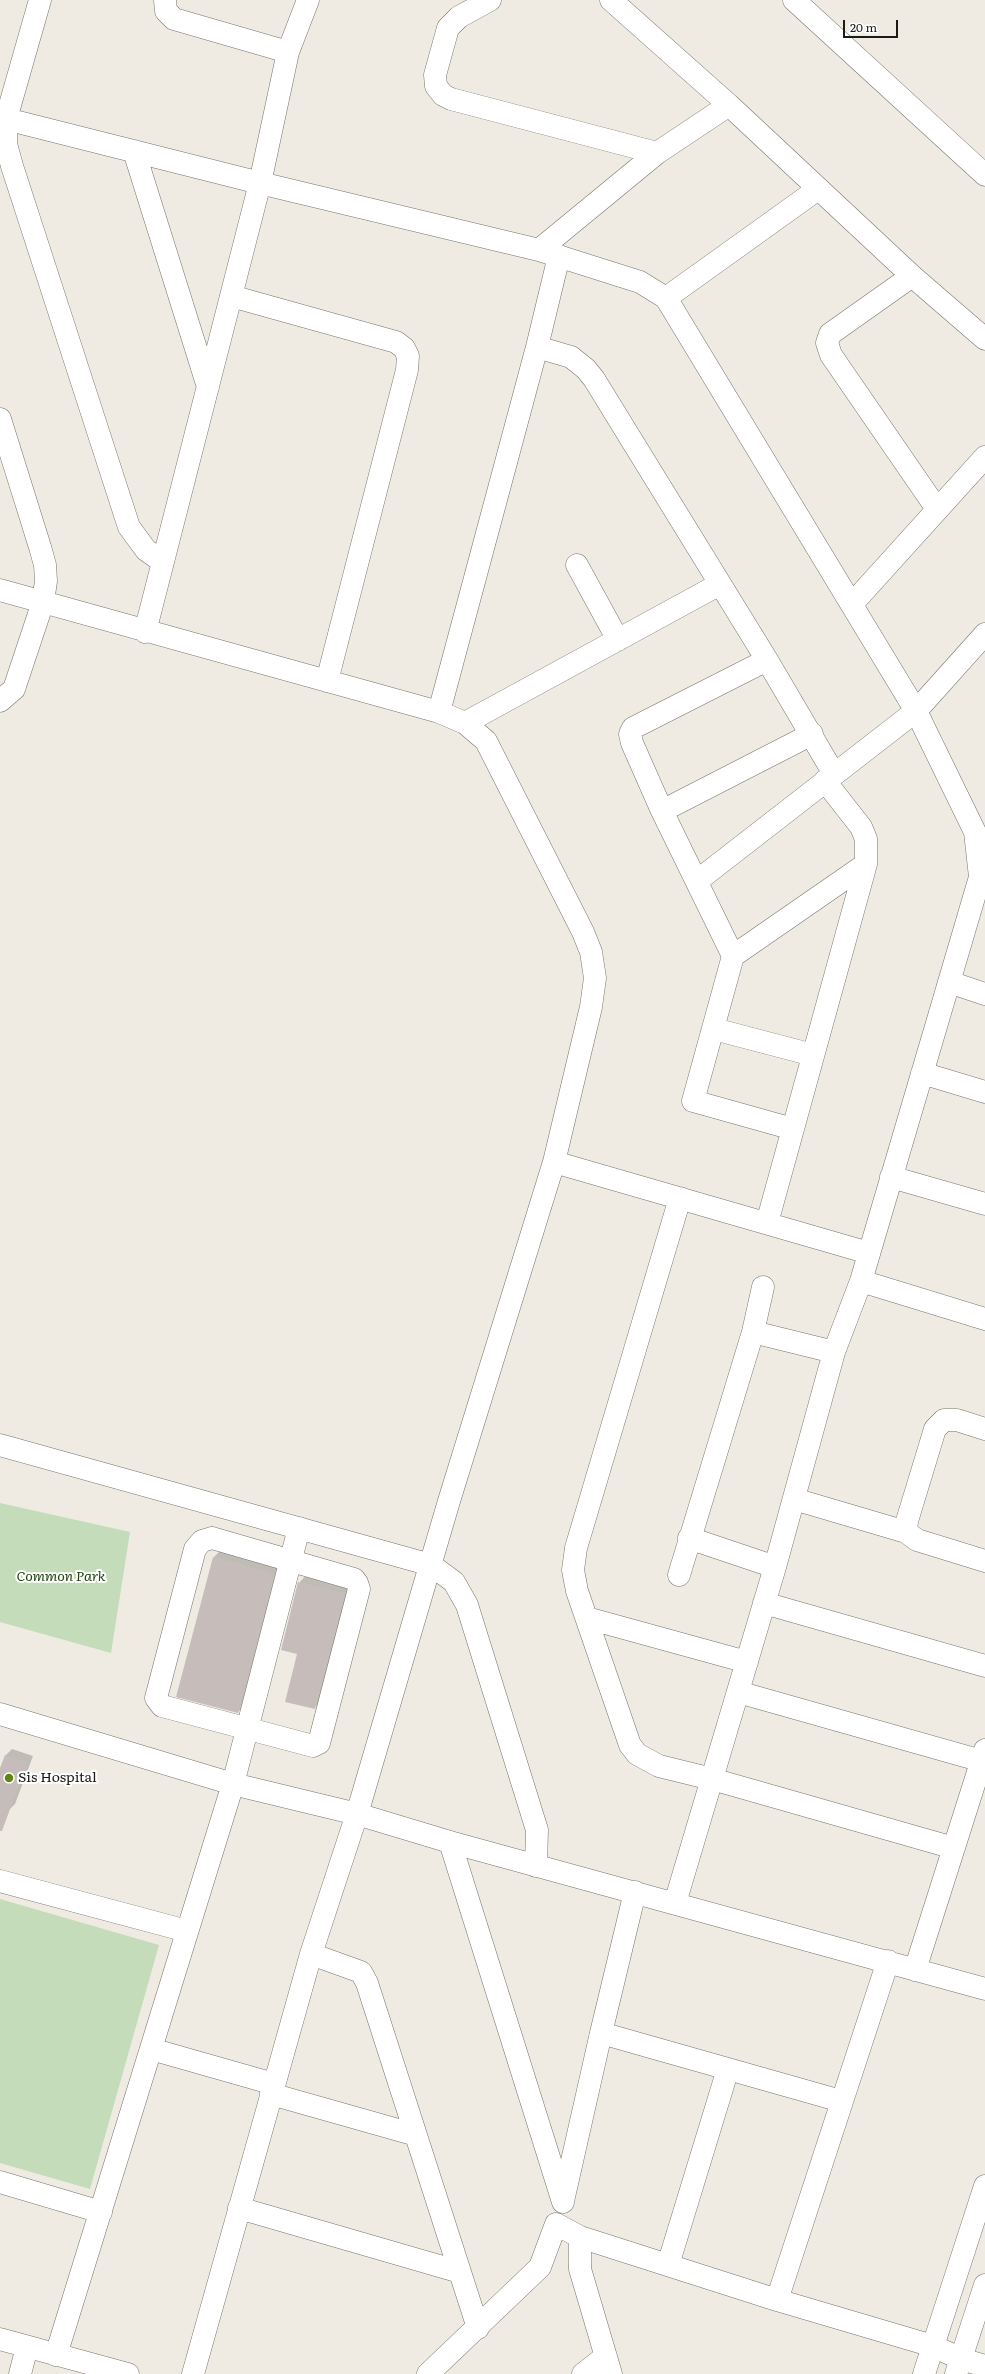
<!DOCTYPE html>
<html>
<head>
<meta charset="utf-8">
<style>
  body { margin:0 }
  #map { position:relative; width:985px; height:2374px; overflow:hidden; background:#efebe3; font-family:Literata,serif }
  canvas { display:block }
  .scale { position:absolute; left:843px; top:20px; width:55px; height:18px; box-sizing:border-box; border:2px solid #1b1a17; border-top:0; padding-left:5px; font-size:12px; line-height:14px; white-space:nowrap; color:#1b1a17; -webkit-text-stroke:3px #fff; paint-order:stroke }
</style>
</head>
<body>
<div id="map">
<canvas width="985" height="2374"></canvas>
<div class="scale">20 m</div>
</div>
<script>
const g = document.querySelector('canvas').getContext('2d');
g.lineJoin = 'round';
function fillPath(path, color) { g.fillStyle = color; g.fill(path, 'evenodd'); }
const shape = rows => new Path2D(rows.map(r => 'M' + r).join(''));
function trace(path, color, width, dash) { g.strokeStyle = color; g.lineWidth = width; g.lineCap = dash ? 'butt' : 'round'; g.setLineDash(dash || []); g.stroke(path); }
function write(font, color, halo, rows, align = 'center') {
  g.font = font + ' Literata,serif'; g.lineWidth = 4; g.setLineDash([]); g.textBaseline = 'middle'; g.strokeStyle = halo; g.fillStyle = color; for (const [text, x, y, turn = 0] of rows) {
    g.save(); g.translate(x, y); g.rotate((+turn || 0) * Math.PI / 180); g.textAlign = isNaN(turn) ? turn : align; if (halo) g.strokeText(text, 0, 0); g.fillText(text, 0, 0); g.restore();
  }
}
const green = shape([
  [0,1503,130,1532,111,1653,0,1622],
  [0,1899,159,1945,90,2189,0,2163]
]);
const shadow = shape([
  [224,1547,280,1565,248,1702,238,1712,214,1557],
  [308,1573,354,1584,324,1699,314,1708,298,1653,299,1583],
  [12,1749,33,1756,15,1804,9,1810,0,1807,0,1771,6,1755]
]);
const building = shape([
  [213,1557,271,1573,270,1575,274,1576,238,1713,176,1697],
  [298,1582,345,1594,315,1709,285,1702,297,1654,281,1650],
  [5,1755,27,1763,2,1831,0,1831,0,1768]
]);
const minor = shape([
  [40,0,6,119,260,183,539,250,640,282,666,298,916,711,975,832,980,877,861,1281,834,1352,775,1567,675,1903],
  [165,0,166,11,174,19,288,52],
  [490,0,459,17,448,28,435,75,436,86,443,95,451,99,657,153],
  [611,0,729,105,912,276,985,339],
  [794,0,985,175],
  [0,117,6,119,6,144,12,166,129,527,146,550,163,562],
  [134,151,208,387],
  [539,250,657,153,729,105],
  [912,276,830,334,827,343,831,355,937,509],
  [231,296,396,342,404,348,408,356,407,370,327,681],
  [666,298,818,189],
  [537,347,571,357,586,369,594,379,767,660,834,774],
  [0,419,40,547,45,565,46,581,43,602,14,689,0,701],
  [577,565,618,640],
  [0,590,439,712,465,723,486,741,583,932,591,952,595,978,591,1007,554,1162,449,1501,357,1814,311,1954,193,2374],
  [852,604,985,457],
  [145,632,260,183,288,52,308,0],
  [439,712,537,347,559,256],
  [465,723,720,584],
  [825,781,861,827,866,839,866,864],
  [662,811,812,734],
  [697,881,916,711,985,634],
  [733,956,662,811,632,743,630,734,633,728,767,660],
  [949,982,985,994],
  [714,1029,813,1055],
  [922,1073,985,1092],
  [554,1162,869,1253],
  [891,1177,985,1204],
  [680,1198,576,1548,573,1570,577,1591,630,1745,637,1754,659,1766,712,1779,954,1848],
  [767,1223,866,864,733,956,693,1101,793,1129],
  [861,1281,985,1319],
  [753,1332,834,1352],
  [0,1445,431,1565,454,1582,467,1605,537,1830,536,1866],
  [794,1499,906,1532,917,1540,985,1561],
  [906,1532,907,1521,935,1429,944,1420,957,1420,985,1429],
  [212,1538,354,1579,357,1583,359,1589,319,1743,313,1746,162,1706,156,1698,195,1549,202,1541,212,1538],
  [689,1538,775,1567],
  [679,1575,753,1332,763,1287],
  [764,1603,985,1666],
  [587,1618,747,1662],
  [738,1692,982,1761],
  [0,1714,233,1784,357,1814,450,1842,985,1989],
  [450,1842,563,2202],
  [0,1881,187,1931],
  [635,1892,601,2033,841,2101],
  [311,1954,361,1972,367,1983,478,2328],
  [915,1970,985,1750],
  [151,2049,274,2084],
  [271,2094,416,2135],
  [0,2182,101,2212],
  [563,2201,601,2033],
  [239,2208,460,2272],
  [580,2237,580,2269,611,2374],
  [668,2265,728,2069],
  [777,2300,888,1961],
  [0,2339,128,2374],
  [56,2355,233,1784,299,1528],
  [20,2374,27,2347],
  [428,2374,540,2267,556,2224,580,2237,777,2300,933,2346,961,2359,985,2366],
  [583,2374,606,2356],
  [924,2374,985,2186],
  [956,2374,985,2285]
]);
const markers = [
  [9,1778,5,"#5f860e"]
];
const parkNames = [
  ["Common Park",61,1577]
];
const poiNames = [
  ["Sis Hospital",18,1778]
];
fillPath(green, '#c4dcb9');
fillPath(shadow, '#0003');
fillPath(building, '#c6bdbb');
trace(minor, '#77746d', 23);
trace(minor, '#fff', 22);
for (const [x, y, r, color] of markers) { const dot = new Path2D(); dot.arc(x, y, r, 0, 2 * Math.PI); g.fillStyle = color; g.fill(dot); trace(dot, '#fff', 1.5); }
write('italic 14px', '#234310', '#fff', parkNames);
write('14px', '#1b1a17', '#fff', poiNames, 'left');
</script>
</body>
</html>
